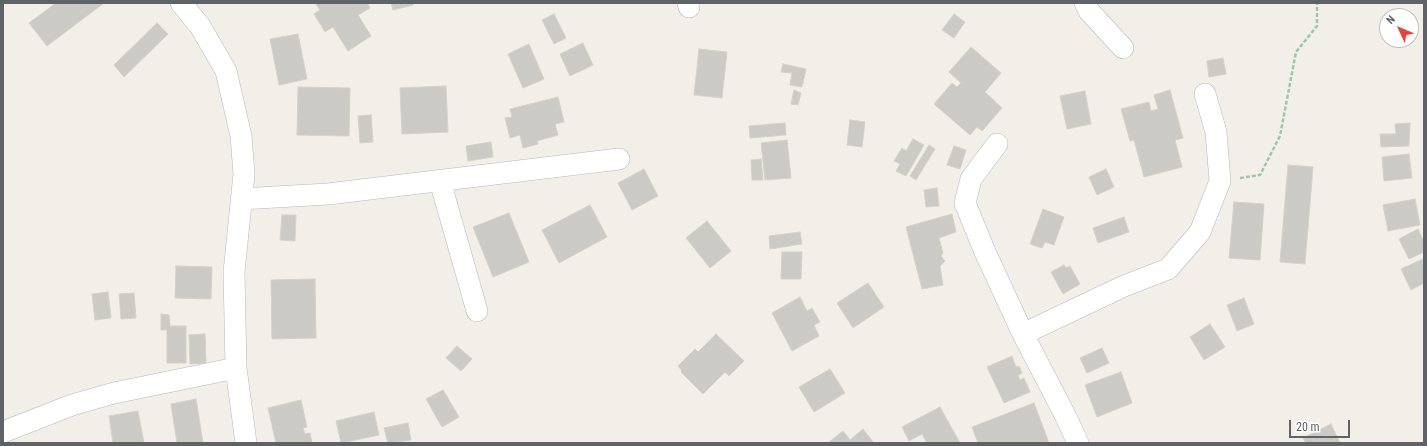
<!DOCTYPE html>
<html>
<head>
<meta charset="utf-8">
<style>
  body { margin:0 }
  #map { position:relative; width:1427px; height:446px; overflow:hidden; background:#f1efe8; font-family:"Roboto Condensed",sans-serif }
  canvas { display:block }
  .frame { position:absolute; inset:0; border:4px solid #5f6368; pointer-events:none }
  .north { position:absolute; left:1379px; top:8px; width:40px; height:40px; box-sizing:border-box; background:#fff; border:1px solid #bfc1c3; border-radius:50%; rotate:314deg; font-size:11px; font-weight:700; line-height:16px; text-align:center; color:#5f6368 }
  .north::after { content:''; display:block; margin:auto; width:14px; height:18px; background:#ea4335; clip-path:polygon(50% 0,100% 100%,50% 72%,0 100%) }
  .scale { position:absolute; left:1289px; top:420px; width:61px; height:18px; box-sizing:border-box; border:2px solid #5f6368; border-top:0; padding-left:5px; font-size:12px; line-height:14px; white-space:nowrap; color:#5f6368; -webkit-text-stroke:3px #fff; paint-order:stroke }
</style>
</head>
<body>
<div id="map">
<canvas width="1427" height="446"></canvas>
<div class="frame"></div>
<div class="north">N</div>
<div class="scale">20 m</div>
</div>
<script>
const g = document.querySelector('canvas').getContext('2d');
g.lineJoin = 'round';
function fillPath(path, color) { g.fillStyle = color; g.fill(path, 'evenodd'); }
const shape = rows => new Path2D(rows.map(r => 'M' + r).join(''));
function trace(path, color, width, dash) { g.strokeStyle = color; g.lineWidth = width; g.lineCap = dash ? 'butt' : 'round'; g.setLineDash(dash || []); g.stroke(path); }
const building = shape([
  [56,3,104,3,47,46,29,23,56,3],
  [315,3,367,3,370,8,358,15,371,36,348,51,333,27,325,32,314,14,320,10,315,3],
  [391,3,413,3,413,5,393,10,391,3],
  [554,14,566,38,554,44,542,20,554,14],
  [954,14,965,22,954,38,942,30,954,14],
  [157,23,168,34,124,77,114,65,157,23],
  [298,34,307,79,279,85,270,39,298,34],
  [583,43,593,65,570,76,560,54,583,43],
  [529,44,544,79,523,88,508,54,529,44],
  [971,47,1001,73,985,92,1002,108,982,131,977,127,970,135,934,104,952,83,957,87,961,83,949,72,971,47],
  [699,49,727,52,722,98,694,95,699,49],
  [1223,58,1226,74,1209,77,1207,61,1223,58],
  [783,64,806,69,802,87,790,85,792,73,781,72,783,64],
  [446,86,448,132,402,134,400,88,446,86],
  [298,87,350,88,349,136,297,135,298,87],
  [794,90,801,93,798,105,791,104,794,90],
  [1170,90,1183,138,1175,140,1182,167,1144,177,1134,140,1130,141,1121,109,1149,102,1151,111,1158,109,1154,95,1170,90],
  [1085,91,1091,124,1067,129,1060,96,1085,91],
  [558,97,564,122,555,124,558,135,537,141,538,144,523,148,520,135,510,138,505,118,512,117,510,109,558,97],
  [371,115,373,142,360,143,358,116,371,115],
  [850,120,865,122,862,147,847,145,850,120],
  [785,123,786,135,750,138,749,126,785,123],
  [1410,123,1409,146,1381,147,1380,134,1396,134,1395,124,1410,123],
  [913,139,924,145,906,176,896,171,900,164,894,161,902,148,906,151,913,139],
  [787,140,791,178,765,180,761,143,787,140],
  [491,142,493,157,468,161,466,146,491,142],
  [929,145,935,149,916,180,910,176,929,145],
  [954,146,966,150,960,169,947,165,954,146],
  [1409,154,1412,178,1384,181,1382,157,1409,154],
  [761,159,763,180,752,180,751,160,761,159],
  [1288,165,1313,167,1305,264,1280,262,1288,165],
  [644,169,658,196,632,210,618,183,644,169],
  [1106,169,1114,187,1097,195,1089,177,1106,169],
  [937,188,939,206,926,207,924,190,937,188],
  [1415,199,1420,225,1388,231,1383,205,1415,199],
  [1234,202,1264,204,1260,260,1229,258,1234,202],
  [590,205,607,237,559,263,542,230,590,205],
  [1043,209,1064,217,1054,245,1045,242,1042,248,1030,244,1043,209],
  [509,213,529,262,493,277,473,227,509,213],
  [952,214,956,232,939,238,943,253,941,256,945,261,940,266,943,285,922,289,906,227,952,214],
  [282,215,296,215,295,241,280,240,282,215],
  [1124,217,1129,232,1098,243,1093,228,1124,217],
  [707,221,731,251,710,268,686,238,707,221],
  [1418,229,1424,242,1424,252,1409,259,1399,239,1418,229],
  [800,232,802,244,770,249,769,236,800,232],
  [782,252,802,252,801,279,781,279,782,252],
  [1423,259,1424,283,1411,290,1401,269,1423,259],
  [1064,265,1066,268,1070,266,1080,284,1063,294,1051,272,1064,265],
  [176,266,212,267,211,299,175,298,176,266],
  [315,279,316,338,272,339,271,280,315,279],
  [868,283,884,307,853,328,837,303,868,283],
  [108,292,111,318,95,320,92,294,108,292],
  [134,293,136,318,121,319,119,294,134,293],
  [800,297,807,311,812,308,820,322,814,325,819,336,792,351,772,313,800,297],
  [1244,298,1254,324,1237,331,1227,305,1244,298],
  [161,314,169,315,170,326,186,326,186,363,167,363,167,330,161,330,161,314],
  [1210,324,1225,347,1204,360,1190,337,1210,324],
  [205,334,206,363,190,364,189,335,205,334],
  [716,334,744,361,729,376,725,372,703,394,681,372,682,371,678,366,695,349,698,352,716,334],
  [457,346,472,359,461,371,446,358,457,346],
  [1102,348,1109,363,1087,373,1080,358,1102,348],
  [1012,356,1016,367,1019,366,1022,373,1018,375,1020,380,1024,378,1030,392,1004,403,987,367,1012,356],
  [830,369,845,393,814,412,799,387,830,369],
  [1121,372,1132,403,1097,417,1085,385,1121,372],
  [443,390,459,417,442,427,426,399,443,390],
  [196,399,203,443,177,443,171,404,196,399],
  [301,400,307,427,303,428,305,434,310,433,312,443,276,443,268,408,301,400],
  [1034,403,1049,443,978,443,972,427,1034,403],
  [940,407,960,443,927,443,922,434,909,441,902,427,940,407],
  [138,411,144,443,113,443,109,416,138,411],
  [374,412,379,435,341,443,336,421,374,412],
  [408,423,411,440,388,443,384,428,408,423],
  [1331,424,1340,443,1306,443,1303,438,1331,424],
  [863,429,874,443,828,443,843,431,850,440,863,429]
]);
const path = shape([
  [1240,178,1260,175,1280,136,1296,52,1317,26,1317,3]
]);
const minor = shape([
  [181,3,200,26,226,71,241,136,244,174,234,272,236,368,246,443],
  [688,3,689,7],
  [1085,3,1089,11,1123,48],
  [997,144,971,179,965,203,985,252,1023,334,1066,417,1078,443],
  [440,181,477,311],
  [241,199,328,194,619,159],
  [1023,334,1124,286,1168,269,1200,232,1220,181,1216,132,1205,94],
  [3,432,72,405,114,393,236,368]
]);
fillPath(building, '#cccac5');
trace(building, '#d6d1c6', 1);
trace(minor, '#b5b8bc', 22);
trace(path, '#9cc7a9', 2.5, [4, 2]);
trace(minor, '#fff', 21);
</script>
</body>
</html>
